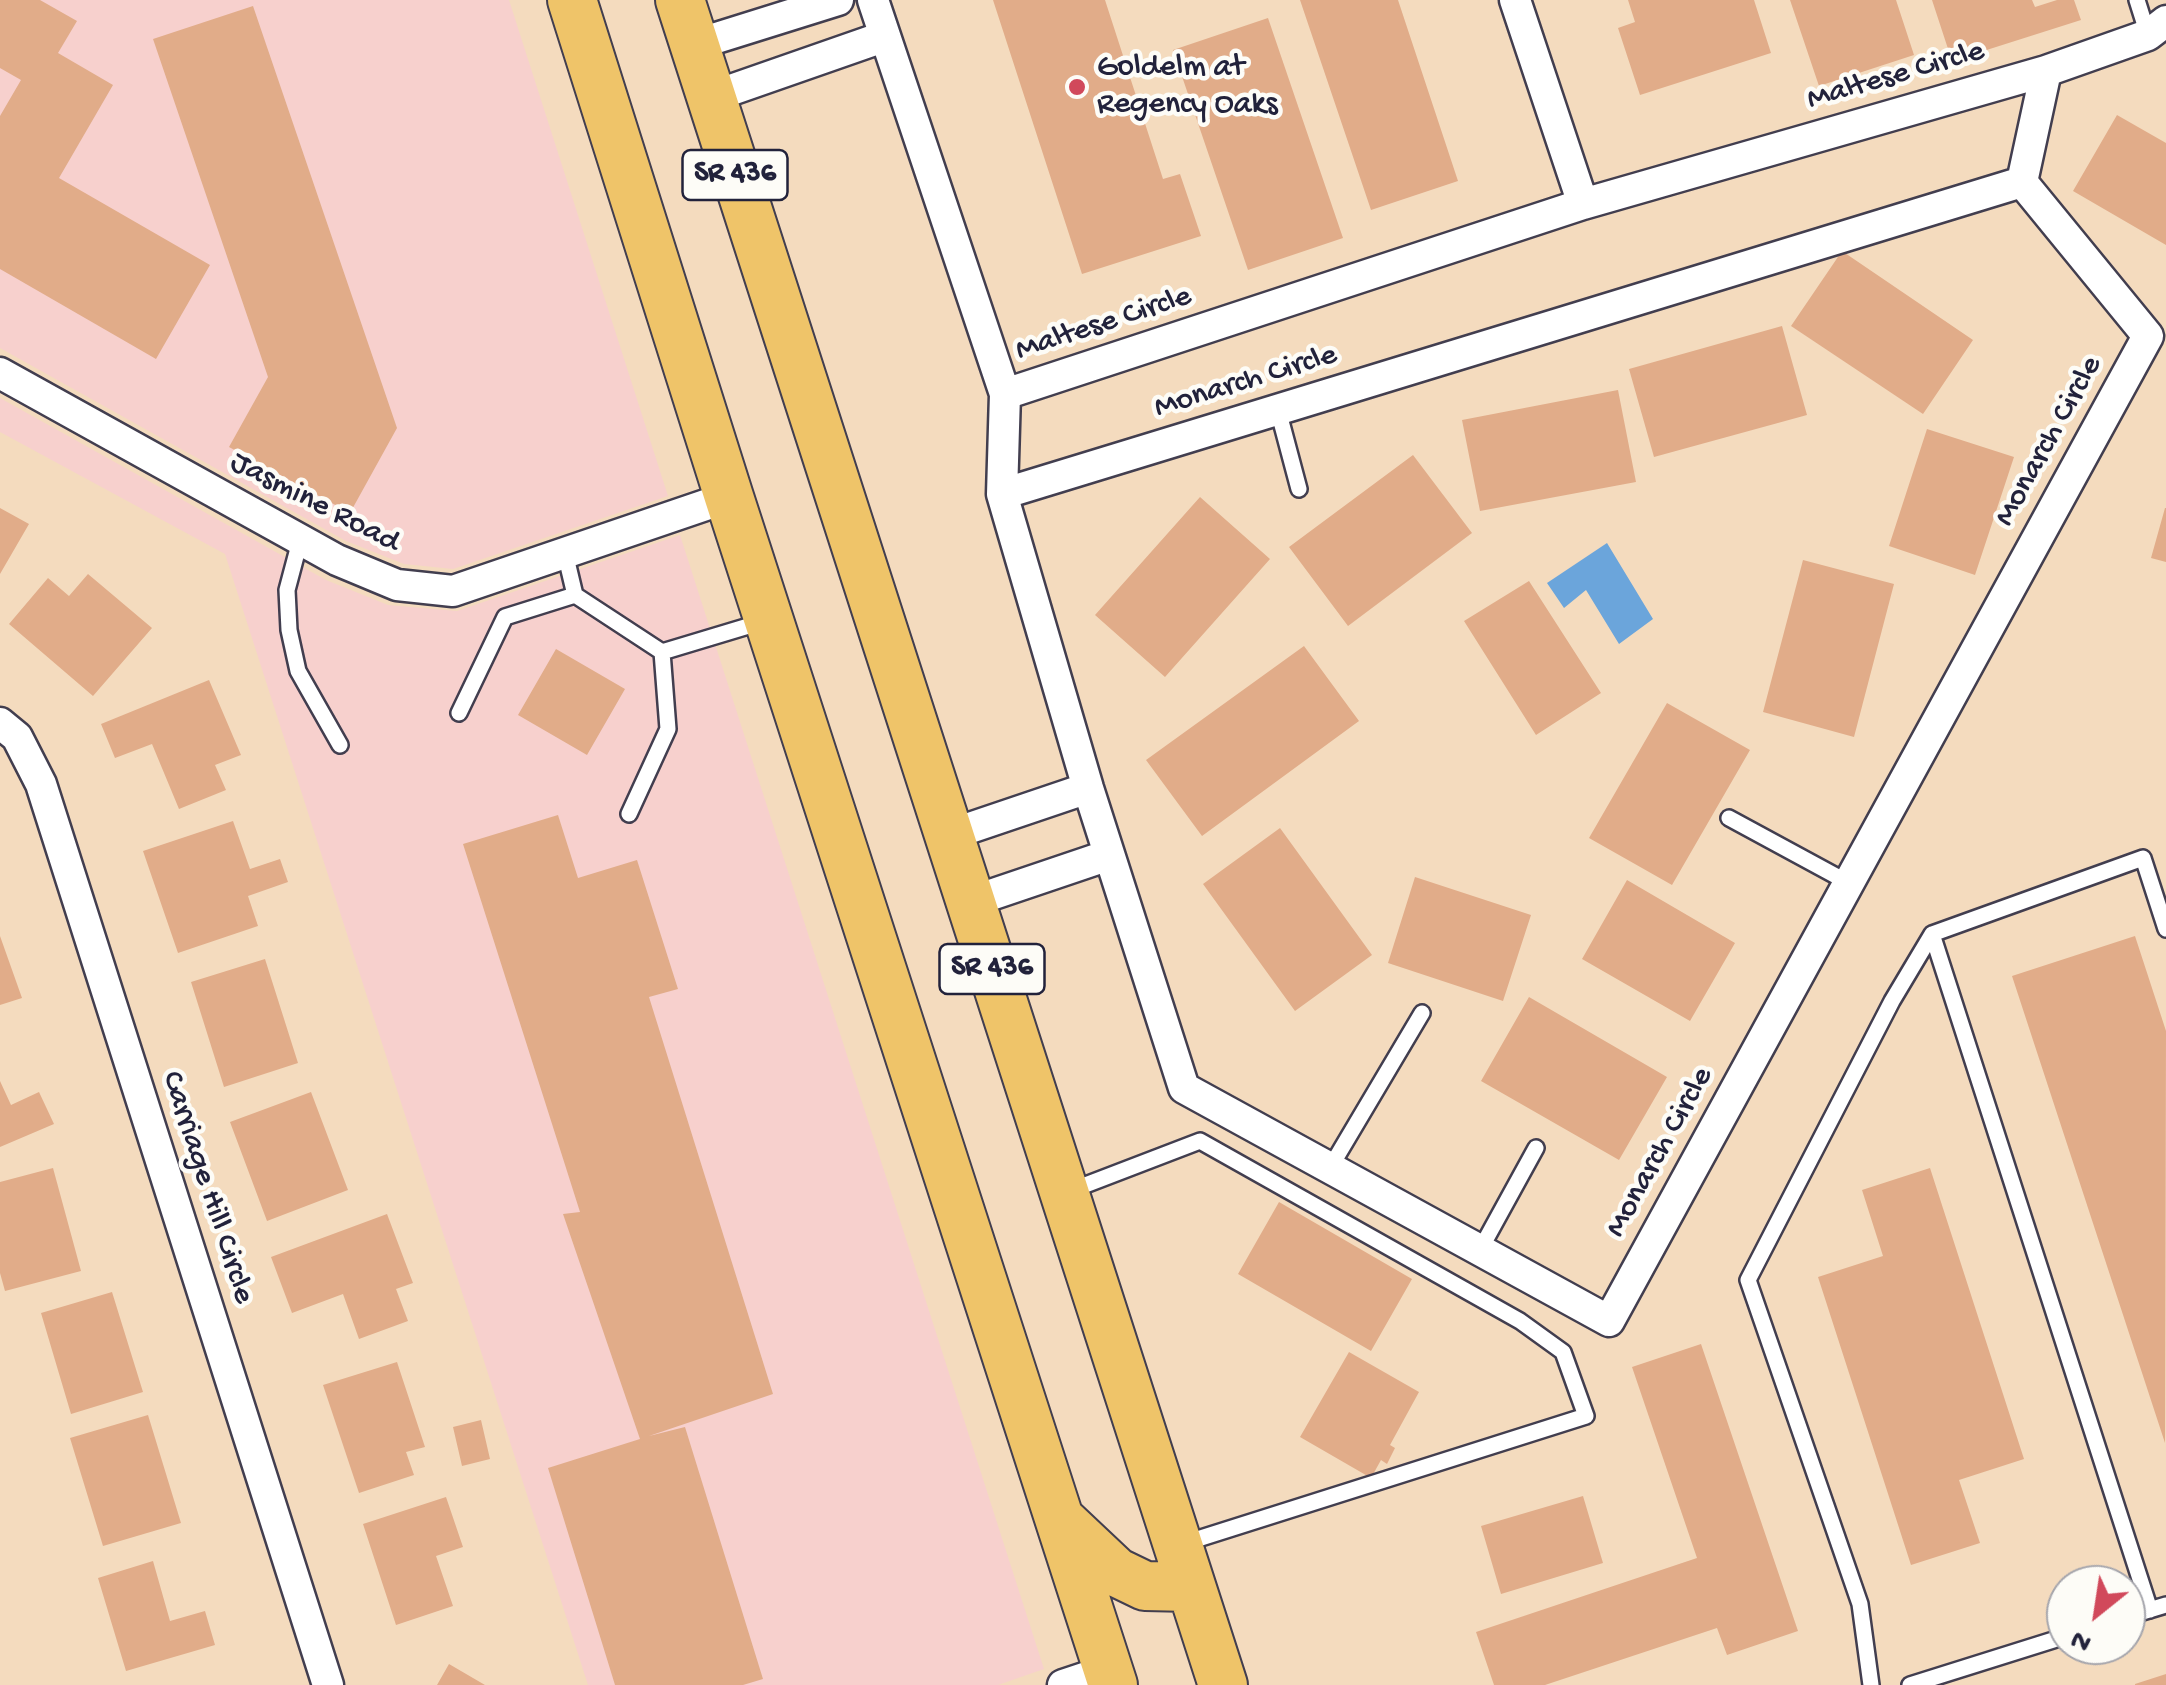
<!DOCTYPE html>
<html>
<head>
<meta charset="utf-8">
<style>
  body { margin:0 }
  #map { position:relative; width:2166px; height:1685px; overflow:hidden; background:#f4dbbe; font-family:"Gochi Hand",sans-serif }
  canvas { display:block }
  .north { position:absolute; left:2046px; top:1565px; width:100px; height:100px; box-sizing:border-box; background:#fdfcf7; border:2px solid #a5a5ac; border-radius:50%; rotate:210deg; font-size:28px; font-weight:700; line-height:40px; text-align:center; color:#22223b }
  .north::after { content:''; display:block; margin:auto; width:35px; height:45px; background:#d1495b; clip-path:polygon(50% 0,100% 100%,50% 72%,0 100%) }
</style>
</head>
<body>
<div id="map">
<canvas width="2166" height="1685"></canvas>
<div class="north">N</div>
</div>
<script>
const g = document.querySelector('canvas').getContext('2d');
g.lineJoin = 'round';
function fillPath(path, color) { g.fillStyle = color; g.fill(path, 'evenodd'); }
const shape = rows => new Path2D(rows.map(r => 'M' + r).join(''));
function trace(path, color, width, dash) { g.strokeStyle = color; g.lineWidth = width; g.lineCap = dash ? 'butt' : 'round'; g.setLineDash(dash || []); g.stroke(path); }
function write(font, color, halo, rows, align = 'center') {
  g.font = font + ' "Gochi Hand",sans-serif'; g.lineWidth = 9; g.setLineDash([]); g.textBaseline = 'middle'; g.strokeStyle = halo; g.fillStyle = color; for (const [text, x, y, turn = 0] of rows) {
    g.save(); g.translate(x, y); g.rotate((+turn || 0) * Math.PI / 180); g.textAlign = isNaN(turn) ? turn : align; if (halo) g.strokeText(text, 0, 0); g.fillText(text, 0, 0); g.restore();
  }
}
const built = shape([
  [0,0,509,0,668,496,453,569,404,564,346,541,0,348],
  [0,398,326,580,388,605,457,611,680,535,1044,1669,998,1685,588,1685,225,554,0,432]
]);
const water = shape([
  [1607,543,1653,619,1619,644,1586,590,1564,608,1547,583]
]);
const building = shape([
  [0,0,40,0,77,21,58,53,113,85,59,178,210,265,156,359,0,269,0,116,21,80,0,68],
  [993,0,1105,0,1163,179,1180,174,1201,236,1082,274],
  [1300,0,1398,0,1458,181,1371,210],
  [1628,0,1754,0,1771,53,1640,95,1618,28,1635,22],
  [1790,0,1896,0,1914,55,1819,86],
  [1932,0,2032,0,2035,7,2057,0,2074,0,2081,20,1952,61],
  [253,6,397,428,350,513,229,447,268,377,153,39],
  [1268,18,1343,238,1248,270,1173,50],
  [2117,115,2166,143,2166,245,2073,191],
  [1842,251,1973,340,1923,414,1791,326],
  [1782,326,1807,415,1654,457,1629,369],
  [1618,390,1636,482,1480,511,1462,420],
  [1927,429,2014,457,1975,575,1889,546],
  [1413,455,1472,533,1348,626,1289,547],
  [1200,497,1270,559,1165,677,1095,615],
  [0,508,29,524,0,574],
  [2165,508,2166,508,2166,562,2151,558],
  [1803,560,1894,584,1854,737,1763,712],
  [88,574,152,628,93,696,9,624,48,578,69,596],
  [1529,581,1601,693,1536,735,1464,621],
  [1304,646,1359,721,1202,836,1146,760],
  [556,649,625,689,587,755,518,715],
  [209,680,241,755,215,765,226,790,179,809,152,744,115,758,101,724],
  [1667,703,1750,750,1672,885,1589,838],
  [558,815,578,878,637,860,678,989,649,997,773,1394,649,1436,685,1427,763,1679,743,1685,615,1685,548,1468,640,1439,563,1214,580,1212,463,844],
  [233,821,250,869,280,859,288,882,248,896,258,926,178,953,143,851],
  [1280,828,1372,955,1295,1011,1203,884],
  [1415,877,1531,915,1503,1001,1388,963],
  [1627,880,1735,943,1690,1021,1582,959],
  [0,936,22,998,0,1005],
  [2135,936,2166,1031,2165,1443,2012,976],
  [265,959,298,1063,224,1087,191,982],
  [1529,997,1667,1077,1619,1160,1481,1081],
  [0,1081,11,1105,39,1092,54,1124,0,1147],
  [311,1092,348,1190,267,1221,230,1122],
  [53,1168,81,1271,5,1291,0,1273,0,1182],
  [1930,1168,2024,1459,1959,1480,1980,1543,1911,1565,1818,1277,1883,1256,1862,1190],
  [1279,1202,1412,1279,1371,1351,1238,1274],
  [387,1214,413,1283,396,1289,408,1321,359,1339,343,1294,292,1313,271,1257],
  [112,1292,143,1392,71,1414,41,1313],
  [1701,1344,1798,1631,1727,1655,1717,1628,1545,1685,1494,1685,1476,1632,1697,1558,1632,1367],
  [1349,1352,1419,1392,1390,1445,1395,1448,1387,1464,1381,1460,1371,1478,1300,1437],
  [397,1362,425,1447,406,1452,414,1475,359,1493,323,1385],
  [148,1415,181,1523,103,1546,70,1438],
  [481,1420,490,1459,462,1466,453,1427],
  [1583,1496,1603,1563,1501,1594,1481,1526],
  [446,1497,463,1547,436,1556,453,1606,396,1625,363,1524],
  [153,1561,170,1621,205,1611,215,1645,126,1671,98,1578],
  [449,1664,485,1685,437,1685],
  [2166,1674,2166,1685,2135,1685,2135,1684]
]);
const service = shape([
  [2137,0,2148,35],
  [1278,410,1299,489],
  [300,541,287,590,289,630,298,671,340,745],
  [575,595,662,652],
  [459,713,505,617,575,595,565,553],
  [629,814,668,729,662,652,765,621],
  [1729,818,1849,883],
  [1932,934,2150,1610],
  [1330,1168,1422,1013],
  [1067,1192,1200,1141,1520,1321,1563,1352,1586,1416,1185,1543],
  [1480,1250,1536,1148],
  [2126,1617,2166,1605],
  [1871,1685,1860,1604,1748,1280,1892,1001,1932,934,2143,858,2166,929],
  [1910,1685,2066,1636]
]);
const minor = shape([
  [873,0,1005,394,1583,204,2046,71,2148,35,2166,21],
  [1515,0,1583,204],
  [694,45,838,0],
  [711,97,883,37],
  [2022,182,2148,336,1609,1321,1184,1088,1088,788,1002,494,2022,182],
  [2022,182,2046,71],
  [0,373,337,560,397,585,453,591,729,497],
  [1002,494,1005,394],
  [0,723,17,737,41,784,328,1685],
  [949,835,1088,788],
  [970,902,1109,855],
  [1063,1685,1108,1670]
]);
const primary = shape([
  [572,0,729,497,1113,1685],
  [680,0,1223,1685],
  [1064,1523,1116,1572,1145,1586,1190,1587]
]);
const markers = [
  [1077,87,10,"#d1495b"]
];
const shields = [
  [735,175,105],
  [992,969,105]
];
const shieldNames = [
  ["SR 436",735,175],
  ["SR 436",992,969]
];
const poiNames = [
  ["Goldelm at",1097,69],
  ["Regency Oaks",1097,106]
];
const streetNames = [
  ["Maltese Circle",1896,77,-16],
  ["Maltese Circle",1104,325,-18],
  ["Monarch Circle",1246,383,-17],
  ["Monarch Circle",2050,442,-61],
  ["Jasmine Road",314,504,27],
  ["Monarch Circle",1661,1153,-61],
  ["Carriage Hill Circle",206,1188,72]
];
fillPath(built, '#f7d0cd');
fillPath(water, '#6ba5db');
fillPath(building, '#e1ac89');
trace(service, '#423e4f', 20);
trace(minor, '#423e4f', 35);
trace(primary, '#423e4f', 52);
trace(service, '#fff', 15);
trace(minor, '#fff', 30);
trace(primary, '#efc469', 48);
for (const [x, y, r, color] of markers) { const dot = new Path2D(); dot.arc(x, y, r, 0, 2 * Math.PI); g.fillStyle = color; g.fill(dot); trace(dot, '#fdfcf7', 4); }
for (const [x, y, w] of shields) { const box = new Path2D(); box.roundRect(x - w / 2, y - 25, w, 50, 8); g.fillStyle = '#fdfcf7'; g.fill(box); trace(box, '#22223b', 2.5); }
write('bold 30px', '#22223b', null, shieldNames);
write('32px', '#22223b', '#fdfcf7', poiNames, 'left');
write('32px', '#22223b', '#fdfcf7', streetNames);
</script>
</body>
</html>
